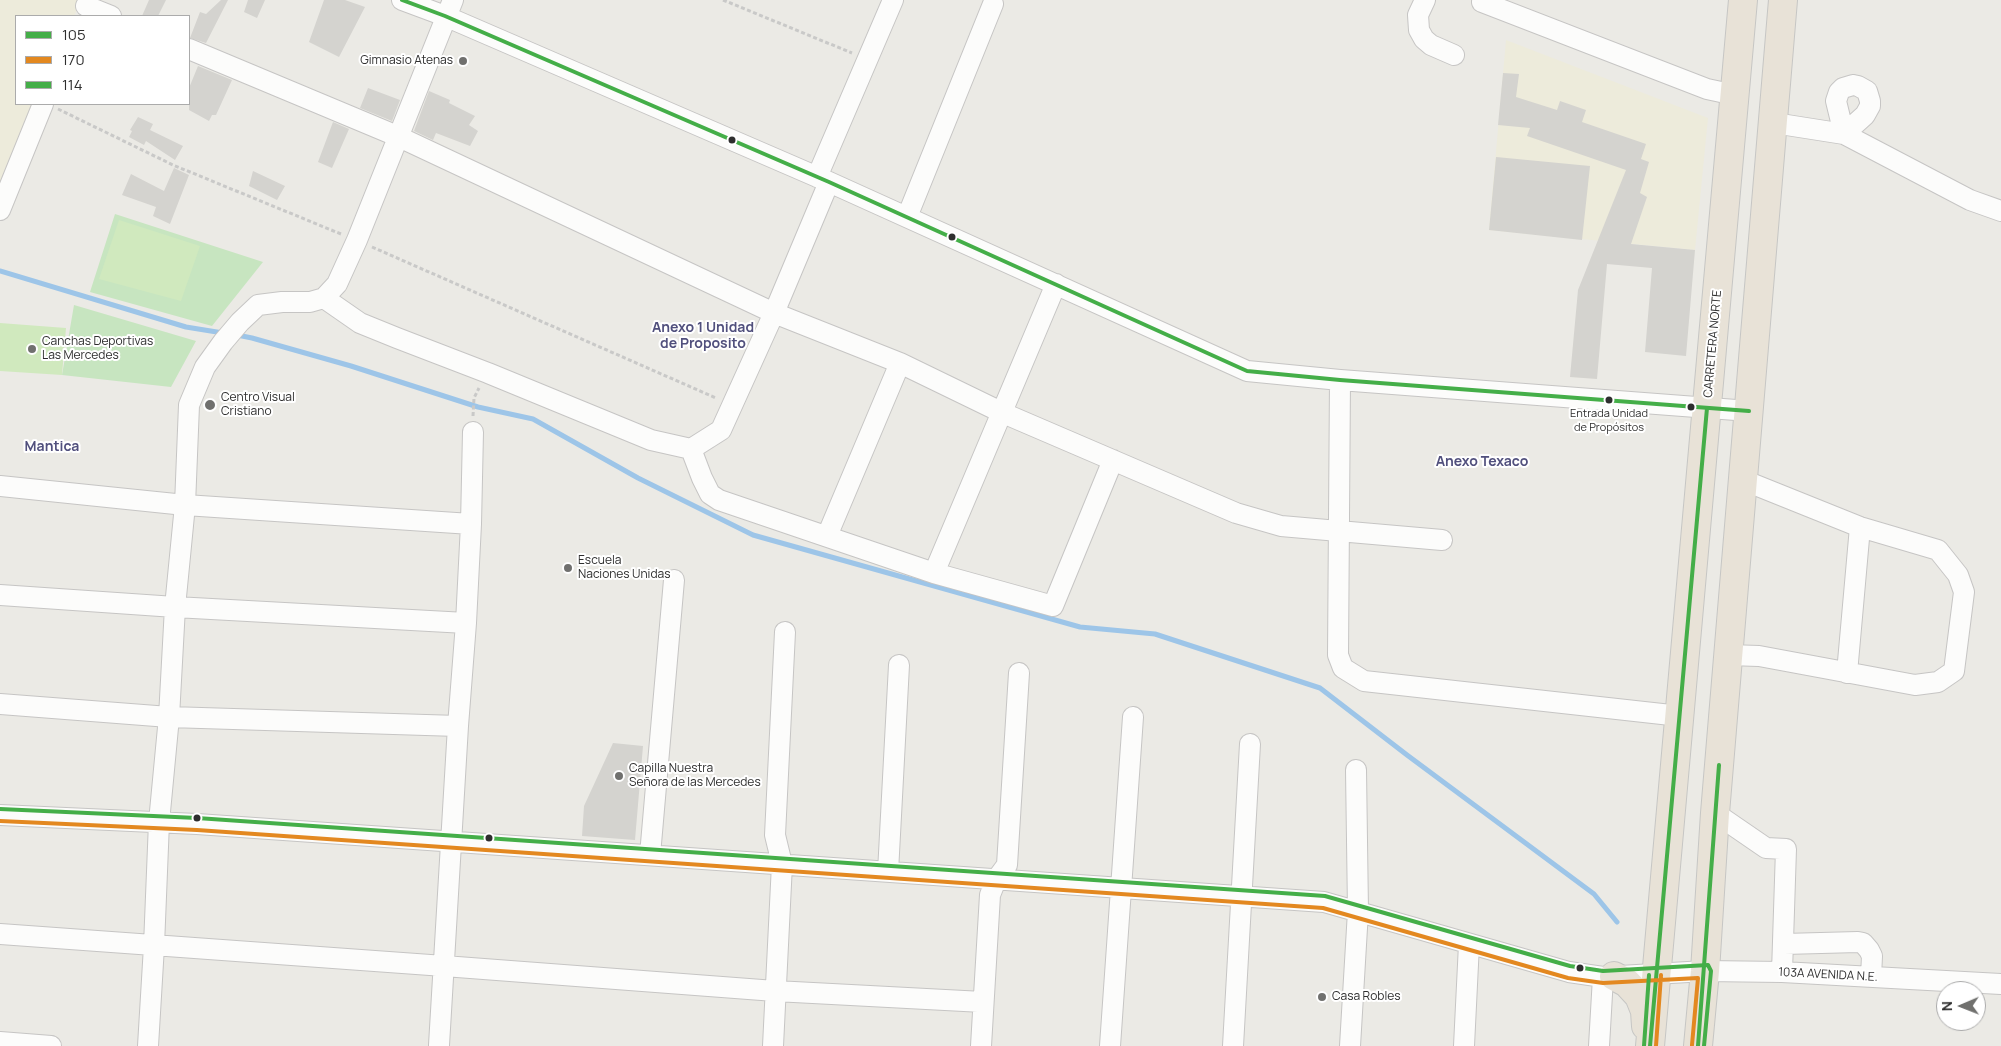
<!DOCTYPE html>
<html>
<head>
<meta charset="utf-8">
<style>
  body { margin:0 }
  #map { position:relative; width:2001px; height:1046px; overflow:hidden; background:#ebeae5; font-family:Manrope,sans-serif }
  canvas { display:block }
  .legend { position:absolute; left:15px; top:15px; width:175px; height:90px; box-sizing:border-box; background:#fff; border:1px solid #ababab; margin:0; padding:6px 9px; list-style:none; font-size:15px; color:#2e2e2e }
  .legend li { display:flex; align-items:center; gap:10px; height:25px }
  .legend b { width:25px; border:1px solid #ababab }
  .north { position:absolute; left:1936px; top:981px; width:50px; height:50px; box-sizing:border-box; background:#fff; border:1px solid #ababab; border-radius:50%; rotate:269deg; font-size:14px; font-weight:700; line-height:20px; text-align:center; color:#2e2e2e }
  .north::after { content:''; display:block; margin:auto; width:18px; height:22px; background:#70706e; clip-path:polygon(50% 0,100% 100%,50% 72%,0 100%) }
</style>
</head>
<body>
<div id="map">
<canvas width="2001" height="1046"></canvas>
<ul class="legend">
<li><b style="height:6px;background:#44ae48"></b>105</li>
<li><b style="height:6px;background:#e38820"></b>170</li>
<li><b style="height:6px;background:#44ae48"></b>114</li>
</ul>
<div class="north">N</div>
</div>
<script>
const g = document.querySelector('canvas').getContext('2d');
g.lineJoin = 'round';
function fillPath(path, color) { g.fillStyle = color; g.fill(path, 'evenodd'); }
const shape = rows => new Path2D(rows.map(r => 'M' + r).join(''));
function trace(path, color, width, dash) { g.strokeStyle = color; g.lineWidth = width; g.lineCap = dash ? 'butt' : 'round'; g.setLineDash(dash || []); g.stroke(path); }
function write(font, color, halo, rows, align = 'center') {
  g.font = font + ' Manrope,sans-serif'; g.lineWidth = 4; g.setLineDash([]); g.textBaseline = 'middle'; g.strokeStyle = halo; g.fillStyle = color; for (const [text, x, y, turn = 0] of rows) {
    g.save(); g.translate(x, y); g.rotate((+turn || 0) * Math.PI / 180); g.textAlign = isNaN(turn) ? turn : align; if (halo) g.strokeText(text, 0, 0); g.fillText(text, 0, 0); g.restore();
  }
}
const education = shape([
  [0,0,81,0,74,16,16,16,16,104,36,104,0,187],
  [1506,40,1708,118,1695,250,1489,230]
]);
const green = shape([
  [115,214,263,262,212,326,90,292],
  [74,305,196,341,171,387,62,375]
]);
const pitch = shape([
  [119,220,200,246,181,301,99,279],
  [0,323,66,328,62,375,0,371]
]);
const stream = shape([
  [0,271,186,327,223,333],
  [237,335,252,338,351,366,478,407,533,419,638,478,753,535,1080,627,1155,634,1320,688,1407,755,1594,894,1617,922]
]);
const building = shape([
  [149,0,166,0,158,16,142,16],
  [221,0,228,0,206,43,190,38,200,12,206,14],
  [248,0,265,0,257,18,244,12],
  [324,0,345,0,365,7,339,57,309,42],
  [198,66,232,80,216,115,212,115,209,121,189,110,189,88],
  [1503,73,1519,74,1516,97,1557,110,1560,101,1586,110,1582,122,1646,144,1641,159,1649,162,1640,193,1647,197,1631,244,1695,250,1686,356,1645,352,1652,268,1607,264,1597,379,1570,377,1578,290,1626,170,1527,136,1530,128,1498,125],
  [368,88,400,100,392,121,360,108],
  [429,91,450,100,449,103,475,116,469,125,478,131,470,146,436,133,433,140,414,131],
  [138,117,153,124,150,130,183,146,175,160,146,141,144,145,129,137,132,131,130,130],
  [333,122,349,129,332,168,318,162],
  [1496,157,1590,166,1582,240,1489,230],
  [174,168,189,175,170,224,153,216,156,207,122,195,131,174,164,191],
  [253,171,285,186,277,200,249,186],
  [613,743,643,746,635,840,582,836,584,806]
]);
const path = shape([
  [723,0,852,53],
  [58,109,173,165,341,234],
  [372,247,716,398],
  [473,416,474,398,479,388]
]);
const minor = shape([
  [402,0,445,16,829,182,1247,371,1340,380,1749,411],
  [1425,0,1418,15,1419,30,1424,39,1431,45,1454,55],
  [1483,0,1482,2,1707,89,1735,95],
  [86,6,111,16],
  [189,49,397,136,774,313,900,363,1003,413,1236,513,1281,526,1442,540],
  [1853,85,1858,86,1867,91,1870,101,1870,106,1865,115,1844,134,1836,101,1839,92,1843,88,1853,85],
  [1774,123,1844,134,1970,200,2001,211],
  [817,177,893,0],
  [0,210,43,104],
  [907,217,993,4],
  [324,298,360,323,397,338,488,373,651,440,691,449,721,430,774,313,829,182],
  [1340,380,1338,655,1343,668,1364,681,1680,716],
  [691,449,702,478,710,494,719,500,934,573,1053,606,1113,460],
  [0,486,185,505,471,524],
  [827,536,900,363],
  [934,573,1056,284],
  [0,595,175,607,466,623],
  [1728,655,1759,656,1915,685,1938,682,1954,671,1964,592,1958,575,1938,550,1860,527,1743,480],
  [1847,673,1860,527],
  [0,704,169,717,458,726],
  [1715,813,1766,848,1786,849,1782,972],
  [0,815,197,824,1324,902,1569,972,1603,977,1705,971,1782,972,2001,984],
  [650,855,674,580],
  [888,872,899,665],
  [0,934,444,966,775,991,983,1002],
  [1784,944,1858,942,1863,943,1869,950,1872,956,1871,977],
  [0,1042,51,1046],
  [439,1045,458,726,466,623,471,524,473,432],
  [148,1046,154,946,159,822,169,717,175,607,185,505,189,405,205,367,223,342,240,322,258,305,282,302,310,302,324,298,337,284,357,240,453,0],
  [773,1046,782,864,775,835,785,632],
  [981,1046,990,895,996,880,1007,865,1019,673],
  [1110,1046,1133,717],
  [1233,1046,1250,744],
  [1350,1046,1358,911,1356,770],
  [1464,1046,1469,944],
  [1599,1046,1603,977]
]);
const highway = shape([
  [1614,976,1627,983,1639,996,1645,1011,1646,1026],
  [1650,1046,1743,0],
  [1698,1046,1705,971,1715,813,1783,0]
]);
const bus1 = shape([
  [402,0,445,16,829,182,1247,371,1340,380,1749,411],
  [1650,1046,1707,408],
  [1698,1046,1719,765]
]);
const bus2 = shape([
  [0,821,197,830,1323,908,1568,978,1603,983,1698,978,1692,1045],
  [1656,1046,1661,975]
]);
const bus3 = shape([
  [0,809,197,818,1325,896,1570,966,1603,971,1708,965,1711,971,1704,1046],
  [1644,1046,1649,975]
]);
const markers = [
  [463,61,5,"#70706e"],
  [732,140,4.5,"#2e2e2e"],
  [952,237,4.5,"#2e2e2e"],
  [32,349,5,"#70706e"],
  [1609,400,4.5,"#2e2e2e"],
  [210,405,6,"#70706e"],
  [1691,407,4.5,"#2e2e2e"],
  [568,568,5,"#70706e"],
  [619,776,5,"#70706e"],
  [197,818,4.5,"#2e2e2e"],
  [489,838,4.5,"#2e2e2e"],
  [1580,968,4.5,"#2e2e2e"],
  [1322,997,5,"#70706e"]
];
const busNames = [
  ["Entrada Unidad",1609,414],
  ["de Propósitos",1609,428]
];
const poiNames = [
  ["Gimnasio Atenas",453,61,"right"],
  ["Canchas Deportivas",42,342],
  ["Las Mercedes",42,356],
  ["Centro Visual",221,398],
  ["Cristiano",221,412],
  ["Escuela",578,561],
  ["Naciones Unidas",578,575],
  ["Capilla Nuestra",629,769],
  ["Señora de las Mercedes",629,783],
  ["Casa Robles",1332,997]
];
const streetNames = [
  ["CARRETERA NORTE",1713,344,-85],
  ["103A AVENIDA N.E.",1828,975,3]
];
const neighbourhoodNames = [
  ["Anexo 1 Unidad",703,328],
  ["de Proposito",703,344],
  ["Mantica",52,447],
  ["Anexo Texaco",1482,462]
];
fillPath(education, '#edebdb');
fillPath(green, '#c7e5c0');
fillPath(pitch, '#d0e9be');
trace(stream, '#9dc5e8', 5);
fillPath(building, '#d4d3cf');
trace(minor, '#c6c5c4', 22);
trace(highway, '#c6c6c4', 30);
trace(path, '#c9c9c8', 3, [4, 2.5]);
trace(minor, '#fcfcfb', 20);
trace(highway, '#e8e2d7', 28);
trace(bus1, '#44ae48', 4);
trace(bus2, '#e38820', 4);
trace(bus3, '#44ae48', 4);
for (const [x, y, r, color] of markers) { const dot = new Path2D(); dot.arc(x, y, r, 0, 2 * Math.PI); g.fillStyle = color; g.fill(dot); trace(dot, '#fff', 2); }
write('11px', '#2e2e2e', '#fff', busNames);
write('12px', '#2e2e2e', '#fff', poiNames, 'left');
write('12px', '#2e2e2e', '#fff', streetNames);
write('bold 14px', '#51507d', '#fff', neighbourhoodNames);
</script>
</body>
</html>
